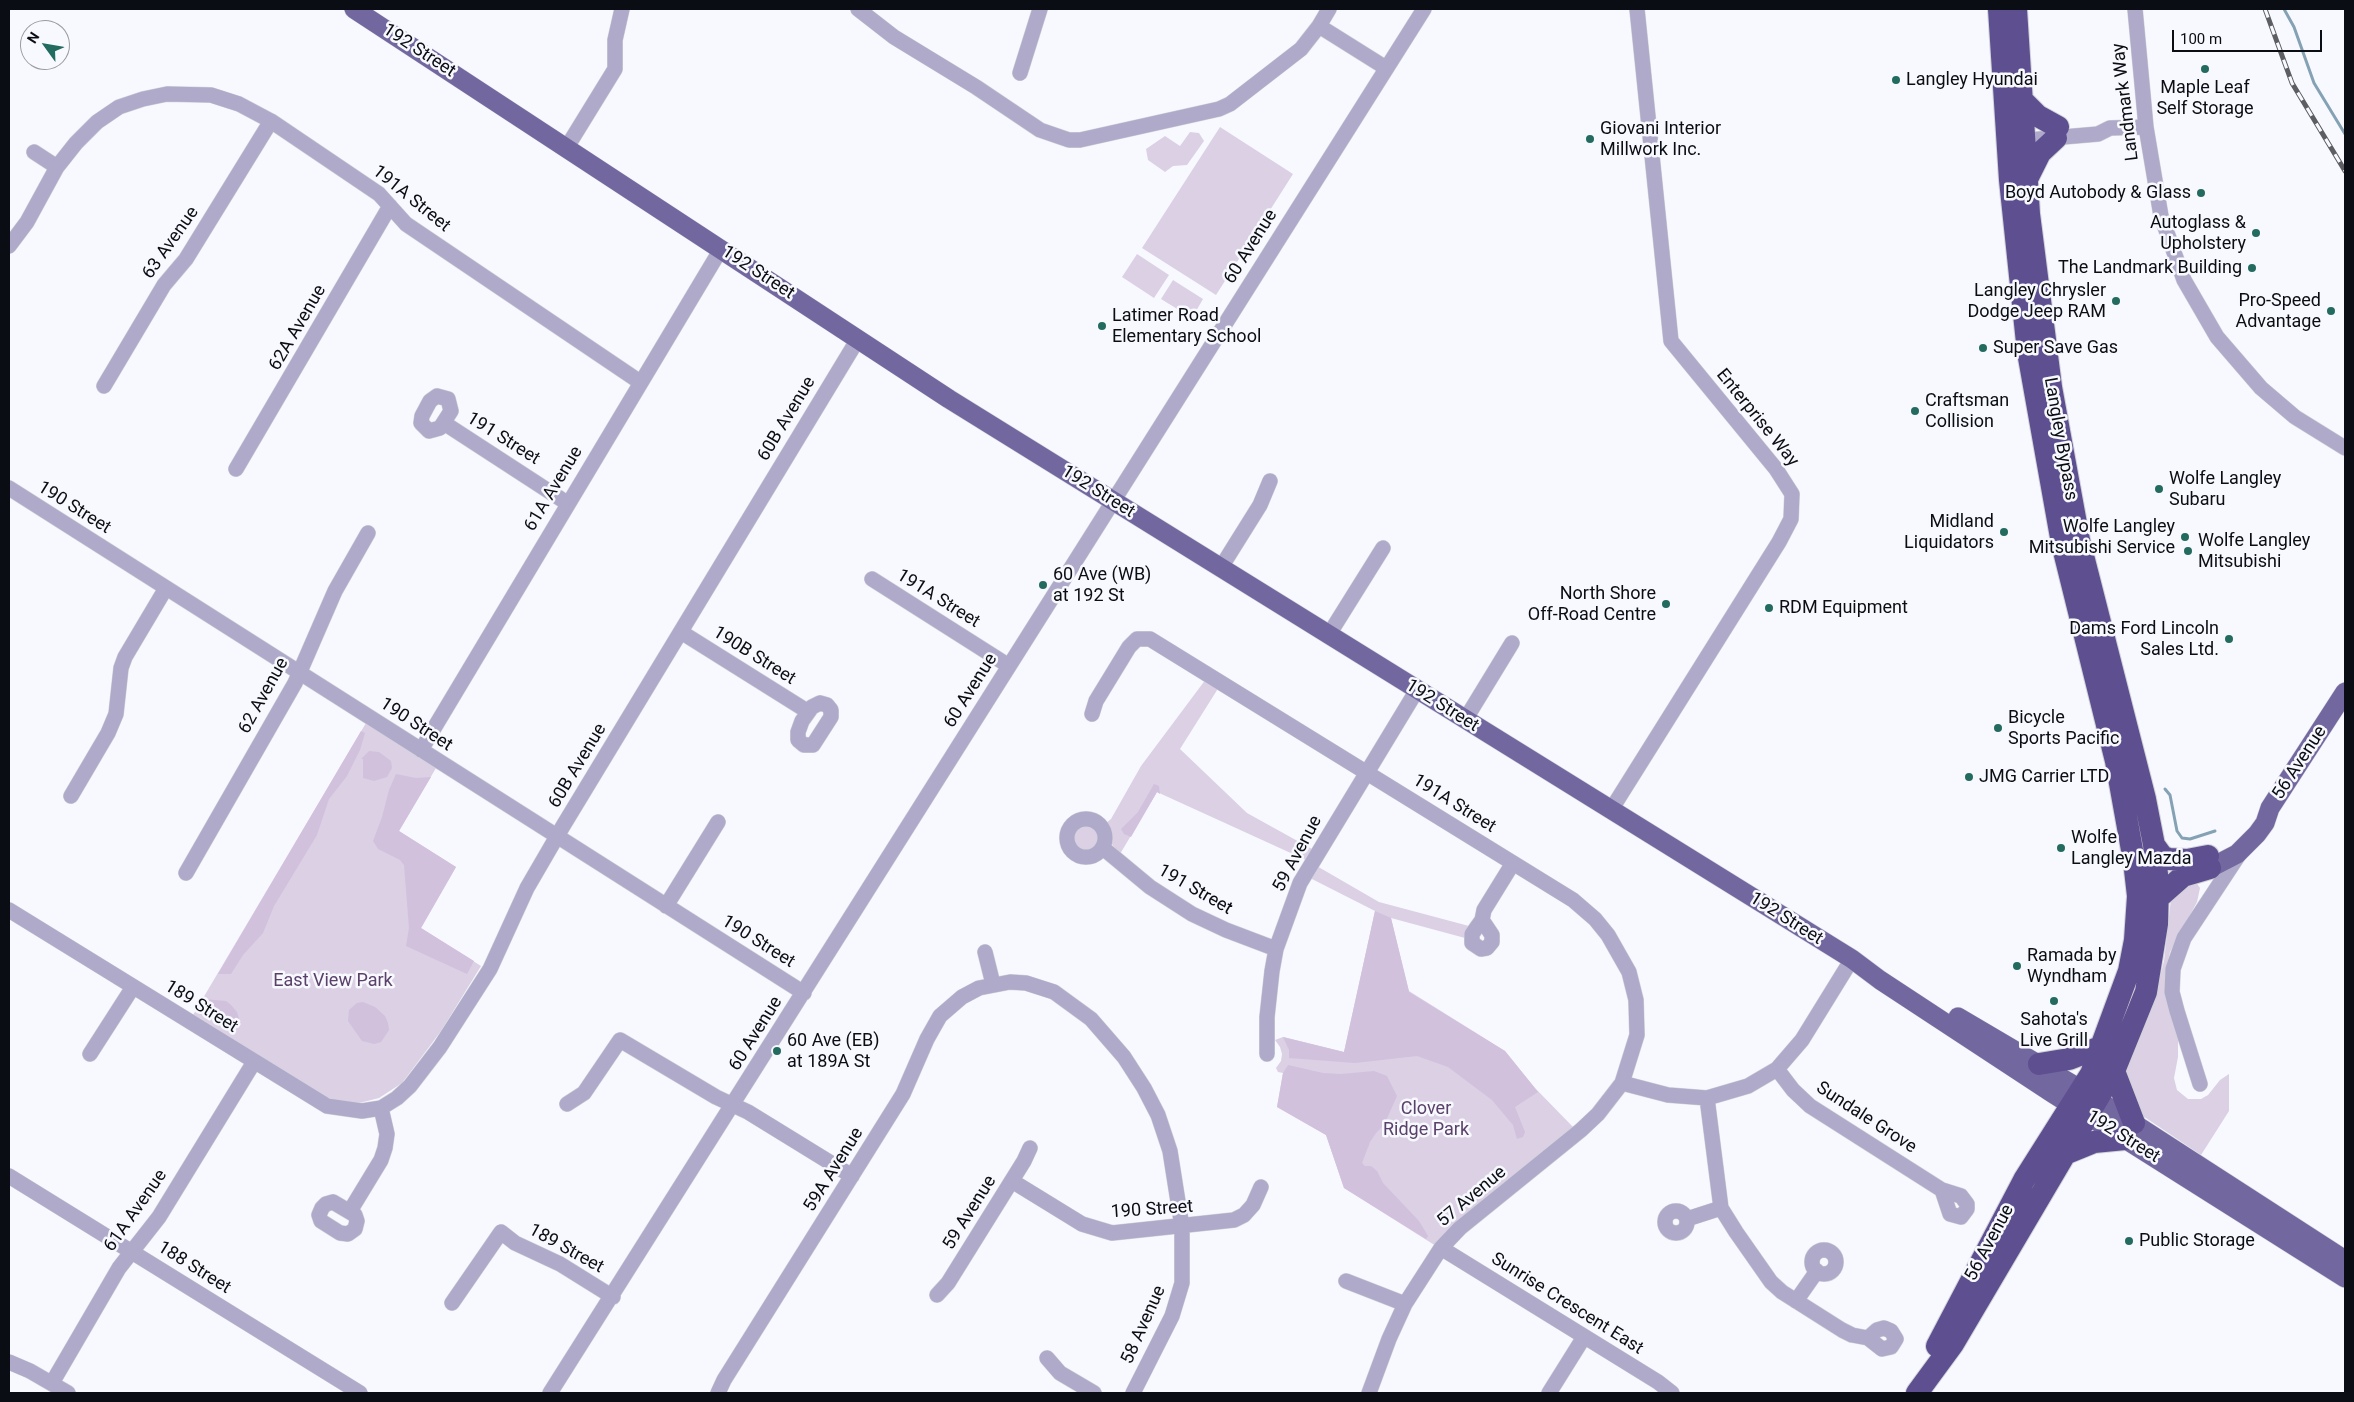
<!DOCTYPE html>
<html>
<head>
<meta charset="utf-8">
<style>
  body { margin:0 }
  #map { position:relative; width:2354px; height:1402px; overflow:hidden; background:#f7f9fe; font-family:Roboto,sans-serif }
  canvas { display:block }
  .frame { position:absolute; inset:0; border:10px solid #0b0d14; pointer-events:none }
  .north { position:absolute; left:20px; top:20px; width:50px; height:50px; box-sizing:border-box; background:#f7f9fe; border:1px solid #999ba0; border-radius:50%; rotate:302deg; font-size:14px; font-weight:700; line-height:20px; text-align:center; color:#0b0d14 }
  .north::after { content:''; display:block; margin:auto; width:18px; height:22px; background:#236a5f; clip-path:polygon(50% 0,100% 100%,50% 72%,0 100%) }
  .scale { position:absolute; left:2172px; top:30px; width:150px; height:22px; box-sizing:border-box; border:2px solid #0b0d14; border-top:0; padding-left:6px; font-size:15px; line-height:18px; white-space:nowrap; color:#0b0d14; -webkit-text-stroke:4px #f7f9fe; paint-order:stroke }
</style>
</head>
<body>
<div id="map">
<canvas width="2354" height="1402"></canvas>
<div class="frame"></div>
<div class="north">N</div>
<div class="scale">100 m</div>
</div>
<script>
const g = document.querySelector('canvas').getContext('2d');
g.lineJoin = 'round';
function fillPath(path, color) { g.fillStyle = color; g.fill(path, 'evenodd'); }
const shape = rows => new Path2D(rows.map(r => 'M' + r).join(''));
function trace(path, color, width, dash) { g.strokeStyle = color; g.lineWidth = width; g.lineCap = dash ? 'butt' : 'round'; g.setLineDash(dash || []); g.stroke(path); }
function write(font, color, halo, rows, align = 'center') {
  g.font = font + ' Roboto,sans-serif'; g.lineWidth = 5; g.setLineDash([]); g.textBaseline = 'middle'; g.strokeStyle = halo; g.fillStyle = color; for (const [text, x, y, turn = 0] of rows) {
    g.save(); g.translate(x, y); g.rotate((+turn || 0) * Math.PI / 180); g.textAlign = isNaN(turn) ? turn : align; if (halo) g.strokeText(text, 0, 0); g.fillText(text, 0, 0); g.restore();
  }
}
const green = shape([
  [1220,127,1293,174,1216,295,1142,248],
  [1190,132,1199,133,1204,141,1187,165,1173,166,1165,172,1148,160,1146,149,1165,136,1180,146],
  [1137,254,1169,275,1154,298,1122,277],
  [1173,280,1203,299,1192,318,1161,299],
  [1206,679,1219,687,1180,749,1247,813,1312,849,1306,860,1157,792,1120,854,1111,843,1105,824,1111,819,1141,766],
  [366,723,436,768,399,831,456,867,421,928,481,966,441,1031,402,1083,379,1098,359,1103,334,1100,324,1096,193,1015],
  '1073 838a13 13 0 1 1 26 0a13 13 0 1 1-26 0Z',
  [1315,865,1379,902,1469,926,1465,938,1391,918,1409,991,1505,1051,1535,1088,1574,1128,1436,1246,1344,1188,1326,1135,1277,1107,1283,1073,1278,1072,1276,1068,1281,1061,1282,1054,1280,1047,1275,1040,1283,1037,1344,1052,1375,911,1308,877],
  [2196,882,2200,888,2197,902,2170,952,2165,975,2178,1039,2178,1057,2174,1078,2177,1090,2188,1099,2201,1099,2208,1095,2220,1080,2229,1074,2229,1111,2201,1155,2143,1116,2125,1071,2156,993,2164,961,2171,899,2177,889]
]);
const forest = shape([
  [361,731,365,733,360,750,347,776,329,799,317,835,274,906,263,933,243,955,231,974,218,974],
  [369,751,379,752,391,761,392,768,387,777,374,781,363,778,363,759,361,759],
  [396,774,416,778,431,777,399,831,456,867,421,928,474,961,467,974,406,946,409,928,404,865,400,860,378,849,373,841,382,817,389,790],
  [1154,784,1159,786,1160,794,1157,792,1131,837,1124,834,1121,829,1138,812],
  [1375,911,1391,918,1409,992,1505,1051,1538,1092,1515,1107,1525,1132,1523,1137,1517,1139,1513,1125,1492,1100,1448,1067,1417,1056,1355,1063,1289,1058,1289,1050,1283,1037,1344,1052],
  [203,999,226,1001,231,1005,237,1012,239,1019,237,1028,217,1014,203,1012,199,1006],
  [363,1002,375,1007,385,1016,388,1023,389,1030,381,1042,374,1044,362,1041,348,1021,349,1010,357,1003],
  [1288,1065,1323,1073,1341,1074,1374,1071,1387,1076,1397,1096,1384,1125,1376,1133,1370,1142,1362,1163,1365,1166,1371,1166,1377,1171,1383,1183,1419,1221,1428,1236,1426,1239,1344,1188,1326,1135,1277,1107,1283,1073]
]);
const stream = shape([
  [2284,9,2294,27,2314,83,2345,134],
  [2165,789,2170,795,2177,831,2182,838,2190,839,2215,831]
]);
const minor = shape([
  [858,9,894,37,976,87,1040,130,1069,140,1080,140,1219,109,1230,104,1301,49,1319,26,1386,68],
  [2135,9,2146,127,2161,216,2184,280,2217,337,2261,388,2295,417,2345,448],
  [1319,26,1329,9],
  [1020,73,1040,9],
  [2017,141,2098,134,2110,128,2146,127],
  [567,147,615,69,615,40,622,9],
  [34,152,57,167],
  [9,246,27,222,57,167,76,143,97,122,119,107,143,99,167,94,211,95,239,104,271,121,379,194,406,224,640,382],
  [104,386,164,285,186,259,271,121],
  [437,396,448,399,451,411,440,428,429,431,421,423,422,416,430,401,437,396],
  [444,423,567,503],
  [236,469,390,206],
  [9,488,804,993],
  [1220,569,1260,505,1270,481],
  [872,579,1009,666],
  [681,632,807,711],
  [1328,636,1383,548],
  [820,703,827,705,831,710,831,717,813,745,804,745,798,740,798,732,802,721,812,707,820,703],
  [1092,714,1096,701,1129,647,1137,639,1150,639,1573,900,1595,919,1608,935,1629,972,1636,1000,1637,1035,1622,1083,1598,1114,1581,1130,1460,1228,1441,1248,1405,1304,1389,1339,1369,1393],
  [1465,720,1512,643],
  [421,750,721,249],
  [71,796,108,733,116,714,121,668,125,657,166,588],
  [1611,810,1779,542,1791,519,1792,494,1776,469,1671,341,1637,9],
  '1067 838a19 19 0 1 1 38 0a19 19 0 1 1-38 0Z',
  [1103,848,1150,887,1192,914,1226,930,1276,949],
  [186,873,295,683,335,591,368,533],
  [666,906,718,822],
  [9,910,327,1106,362,1111,381,1108,397,1098,410,1086,440,1047,490,969,527,888,563,826,858,339],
  [1482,920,1492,935,1492,942,1487,948,1481,949,1472,943,1472,934,1482,920,1484,910,1513,863],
  [985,952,993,984],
  [90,1054,133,987],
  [1267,1054,1267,1017,1272,971,1276,949,1300,883,1417,690],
  [1777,1069,1793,1090,1810,1106,1942,1190,1961,1196,1967,1204,1967,1209,1961,1217,1950,1214,1942,1190],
  [1622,1083,1668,1095,1707,1098,1748,1086,1777,1069,1802,1040,1852,959],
  [2200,1084,2177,1011,2172,992,2173,969,2184,938,2240,853],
  [1707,1098,1721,1208,1736,1232,1771,1282,1782,1292,1842,1330,1852,1335,1868,1338,1882,1349,1891,1347,1896,1339,1891,1331,1884,1328,1877,1330,1868,1338],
  [567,1104,584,1093,620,1040,716,1097,748,1112,852,1176],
  [9,1176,360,1393],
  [1012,1181,1082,1224,1112,1233,1234,1220,1244,1215,1253,1205,1261,1187],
  [333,1202,355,1215,357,1221,355,1229,348,1234,340,1233,321,1221,319,1215,322,1208,326,1204,333,1202],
  '1665 1222a11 11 0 1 1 22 0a11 11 0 1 1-22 0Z',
  [350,1211,381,1160,385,1148,387,1134,381,1108],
  [1687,1219,1721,1208],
  [1441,1248,1658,1382,1672,1393],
  '1812 1262a12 12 0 1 1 24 0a12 12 0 1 1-24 0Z',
  [1346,1281,1405,1304],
  [937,1295,948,1283,1024,1161,1030,1148],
  [1796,1301,1817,1271],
  [452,1303,501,1232,515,1243,560,1264,613,1297],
  [1047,1358,1060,1373,1094,1393],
  [9,1362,30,1371,68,1393],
  [52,1383,119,1268,159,1217,254,1062],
  [550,1393,1424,9],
  [718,1393,724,1380,903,1094,927,1039,940,1016,962,997,979,988,1010,982,1026,983,1054,992,1091,1019,1124,1057,1144,1088,1158,1115,1170,1151,1182,1227,1182,1283,1172,1316,1133,1393],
  [1549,1393,1584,1337]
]);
const major = shape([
  [354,9,949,399,1852,959,1880,980,2052,1093,2345,1278],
  [2210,868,2237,854,2257,834,2265,823,2270,808,2345,692],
  [1958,1017,2082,1090,2345,1260]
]);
const highway = shape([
  [2021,99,2038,116,2058,127],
  [2027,179,2040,153,2056,138],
  [2154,845,2162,856,2169,859,2187,860,2208,856],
  [2158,898,2183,876,2210,868],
  [2039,1064,2069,1059,2103,1046],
  [2114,1071,2134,1123],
  [2067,1153,2094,1142,2125,1139],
  [1937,1346,2024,1180,2091,1074,2129,971,2135,940,2138,896,2134,861,2116,761,2062,543,2028,352,2010,180,1999,9],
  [1917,1393,1953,1344,2114,1071,2146,992,2157,924,2158,884,2154,845,2145,799,2079,540,2051,387,2029,214,2016,9]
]);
const rail = shape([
  [2265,9,2292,83,2345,171]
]);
const markers = [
  [2205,69,5,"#236a5f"],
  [1896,80,5,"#236a5f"],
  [1590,139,5,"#236a5f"],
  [2201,193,5,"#236a5f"],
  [2256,233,5,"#236a5f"],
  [2252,268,5,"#236a5f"],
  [2116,301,5,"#236a5f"],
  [2331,311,5,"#236a5f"],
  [1102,326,5,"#236a5f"],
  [1983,348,5,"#236a5f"],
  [1915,411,5,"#236a5f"],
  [2159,489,5,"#236a5f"],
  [2004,532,5,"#236a5f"],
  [2185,537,5,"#236a5f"],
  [2188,551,5,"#236a5f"],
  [1043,585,5,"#236a5f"],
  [1666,604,5,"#236a5f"],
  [1769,608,5,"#236a5f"],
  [2229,639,5,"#236a5f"],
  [1998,728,5,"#236a5f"],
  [1969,777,5,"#236a5f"],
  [2061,848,5,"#236a5f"],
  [2017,966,5,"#236a5f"],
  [2054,1001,5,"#236a5f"],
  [777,1051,5,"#236a5f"],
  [2129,1241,5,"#236a5f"]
];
const streetNames = [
  ["192 Street",419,51,33],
  ["Landmark Way",2126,102,-97],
  ["191A Street",411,199,39],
  ["63 Avenue",171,243,-55],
  ["60 Avenue",1251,247,-58],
  ["192 Street",758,273,33],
  ["62A Avenue",298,328,-60],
  ["Enterprise Way",1757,418,51],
  ["60B Avenue",787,419,-59],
  ["191 Street",503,439,32],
  ["Langley Bypass",2060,439,80],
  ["61A Avenue",554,489,-59],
  ["192 Street",1098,492,32],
  ["190 Street",74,508,32],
  ["191A Street",938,599,32],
  ["190B Street",754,656,32],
  ["60 Avenue",971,691,-58],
  ["62 Avenue",264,696,-61],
  ["192 Street",1442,706,32],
  ["190 Street",416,725,33],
  ["56 Avenue",2300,763,-57],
  ["60B Avenue",578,766,-59],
  ["191A Street",1454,804,32],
  ["59 Avenue",1298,854,-62],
  ["191 Street",1195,890,30],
  ["192 Street",1786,919,32],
  ["190 Street",758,942,32],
  ["189 Street",201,1007,32],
  ["60 Avenue",756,1034,-58],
  ["Sundale Grove",1866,1118,33],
  ["192 Street",2123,1137,32],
  ["59A Avenue",834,1170,-58],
  ["57 Avenue",1472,1197,-40],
  ["190 Street",1152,1210,-4],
  ["61A Avenue",136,1211,-55],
  ["59 Avenue",970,1213,-58],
  ["56 Avenue",1990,1243,-62],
  ["189 Street",566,1249,29],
  ["188 Street",194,1268,32],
  ["Sunrise Crescent East",1567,1304,32],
  ["58 Avenue",1144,1325,-66]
];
const poiNames = [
  ["Langley Hyundai",1906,80],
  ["Maple Leaf",2205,88,"center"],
  ["Self Storage",2205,109,"center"],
  ["Giovani Interior",1600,129],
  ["Millwork Inc.",1600,150],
  ["Boyd Autobody & Glass",2191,193,"right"],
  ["Autoglass &",2246,223,"right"],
  ["Upholstery",2246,244,"right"],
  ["The Landmark Building",2242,268,"right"],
  ["Langley Chrysler",2106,291,"right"],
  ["Dodge Jeep RAM",2106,312,"right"],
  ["Pro-Speed",2321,301,"right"],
  ["Advantage",2321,322,"right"],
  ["Latimer Road",1112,316],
  ["Elementary School",1112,337],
  ["Super Save Gas",1993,348],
  ["Craftsman",1925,401],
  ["Collision",1925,422],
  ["Wolfe Langley",2169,479],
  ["Subaru",2169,500],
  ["Midland",1994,522,"right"],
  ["Liquidators",1994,543,"right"],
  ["Wolfe Langley",2175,527,"right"],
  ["Mitsubishi Service",2175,548,"right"],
  ["Wolfe Langley",2198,541],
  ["Mitsubishi",2198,562],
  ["60 Ave (WB)",1053,575],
  ["at 192 St",1053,596],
  ["North Shore",1656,594,"right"],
  ["Off-Road Centre",1656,615,"right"],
  ["RDM Equipment",1779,608],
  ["Dams Ford Lincoln",2219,629,"right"],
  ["Sales Ltd.",2219,650,"right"],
  ["Bicycle",2008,718],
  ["Sports Pacific",2008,739],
  ["JMG Carrier LTD",1979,777],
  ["Wolfe",2071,838],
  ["Langley Mazda",2071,859],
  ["Ramada by",2027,956],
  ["Wyndham",2027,977],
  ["Sahota's",2054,1020,"center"],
  ["Live Grill",2054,1041,"center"],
  ["60 Ave (EB)",787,1041],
  ["at 189A St",787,1062],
  ["Public Storage",2139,1241]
];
const parkNames = [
  ["East View Park",333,981],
  ["Clover",1426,1109],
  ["Ridge Park",1426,1130]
];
fillPath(green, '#dbd0e4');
fillPath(forest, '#d1c1dd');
trace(stream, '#85a2b5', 3);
trace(minor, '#d1d3d9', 16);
trace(major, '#d1d3d9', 20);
trace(highway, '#d1d3d9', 24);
trace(minor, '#afaaca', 15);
trace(major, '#7367a0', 19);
trace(highway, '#5e4f90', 22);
trace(rail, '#5c5e64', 5);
trace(rail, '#f7f9fe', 3, [9]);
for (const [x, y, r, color] of markers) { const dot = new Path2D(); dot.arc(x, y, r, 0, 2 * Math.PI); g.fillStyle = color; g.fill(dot); trace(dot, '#f7f9fe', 2); }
write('18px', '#0b0d14', '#f7f9fe', streetNames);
write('18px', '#0b0d14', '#f7f9fe', poiNames, 'left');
write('18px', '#5a416a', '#f7f9fe', parkNames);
</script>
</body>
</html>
